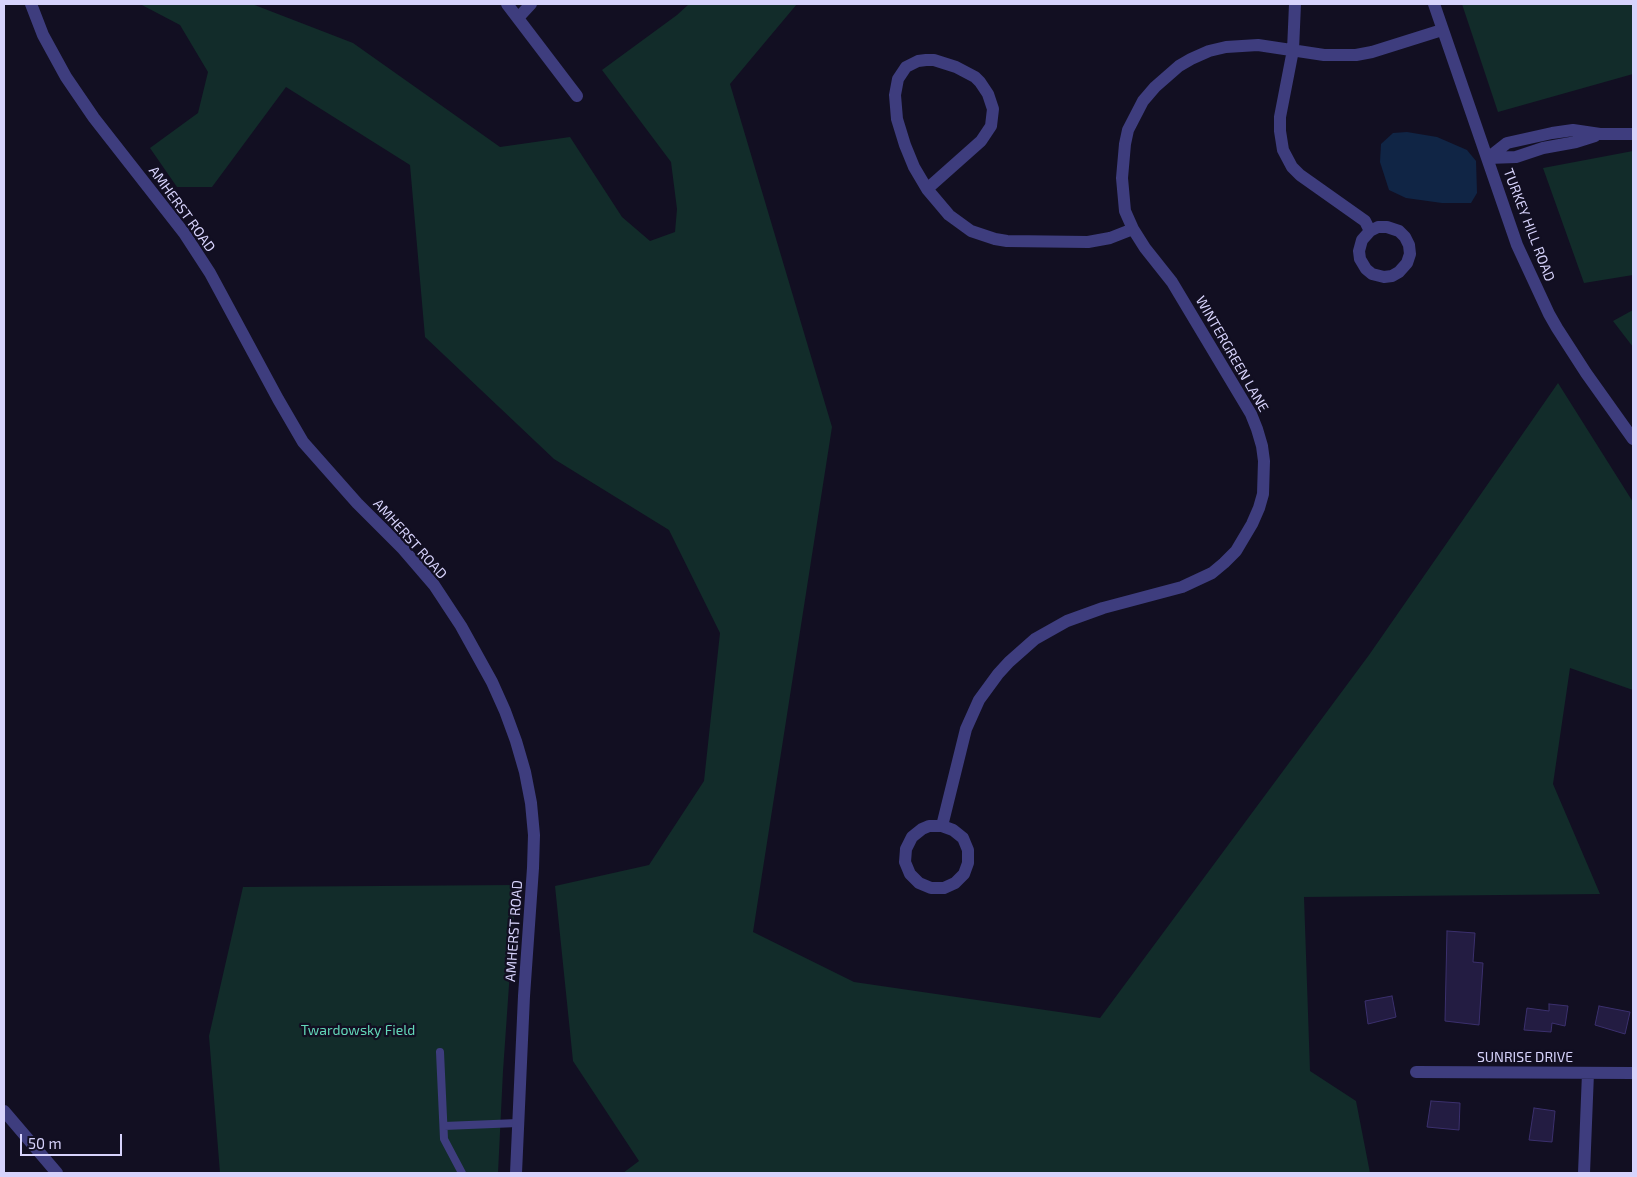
<!DOCTYPE html>
<html>
<head>
<meta charset="utf-8">
<style>
  body { margin:0 }
  #map { position:relative; width:1637px; height:1177px; overflow:hidden; background:#120f22; font-family:"Exo 2",sans-serif }
  canvas { display:block }
  .frame { position:absolute; inset:0; border:5px solid #d7d3fc; pointer-events:none }
  .scale { position:absolute; left:20px; top:1134px; width:102px; height:22px; box-sizing:border-box; border:2px solid #d7d3fc; border-top:0; padding-left:6px; font-size:15px; line-height:18px; white-space:nowrap; color:#d7d3fc; -webkit-text-stroke:4px #120f22; paint-order:stroke }
</style>
</head>
<body>
<div id="map">
<canvas width="1637" height="1177"></canvas>
<div class="frame"></div>
<div class="scale">50 m</div>
</div>
<script>
const g = document.querySelector('canvas').getContext('2d');
g.lineJoin = 'round';
function fillPath(path, color) { g.fillStyle = color; g.fill(path, 'evenodd'); }
const shape = rows => new Path2D(rows.map(r => 'M' + r).join(''));
function trace(path, color, width, dash) { g.strokeStyle = color; g.lineWidth = width; g.lineCap = dash ? 'butt' : 'round'; g.setLineDash(dash || []); g.stroke(path); }
function write(font, color, halo, rows, align = 'center') {
  g.font = font + ' "Exo 2",sans-serif'; g.lineWidth = 4.5; g.setLineDash([]); g.textBaseline = 'middle'; g.strokeStyle = halo; g.fillStyle = color; for (const [text, x, y, turn = 0] of rows) {
    g.save(); g.translate(x, y); g.rotate((+turn || 0) * Math.PI / 180); g.textAlign = isNaN(turn) ? turn : align; if (halo) g.strokeText(text, 0, 0); g.fillText(text, 0, 0); g.restore();
  }
}
const green = shape([
  [140,4,252,4,353,43,500,147,570,137,622,217,650,241,675,232,677,209,671,162,602,70,677,15,689,4,797,4,730,84,832,427,753,932,854,982,1100,1018,1369,655,1558,383,1633,502,1633,690,1570,668,1553,784,1600,894,1304,897,1310,1071,1356,1101,1370,1173,623,1173,639,1161,573,1061,555,886,649,865,704,781,720,633,669,530,554,459,425,337,410,165,286,87,212,187,177,187,150,148,198,113,208,72,180,25],
  [1462,4,1633,4,1633,74,1498,112],
  [1633,151,1633,275,1584,283,1543,168],
  [1633,310,1633,347,1613,321],
  [516,885,503,1071,498,1173,220,1173,209,1036,243,887]
]);
const water = shape([
  [1407,132,1437,137,1467,150,1476,161,1477,193,1471,203,1442,203,1406,198,1389,190,1380,162,1381,144,1393,133]
]);
const building = shape([
  [1447,931,1475,933,1473,962,1483,963,1479,1025,1445,1021,1447,931],
  [1392,996,1396,1017,1368,1024,1365,1001,1392,996],
  [1549,1004,1568,1006,1565,1026,1552,1023,1551,1032,1524,1030,1527,1008,1549,1011,1549,1004],
  [1599,1006,1630,1012,1625,1034,1595,1025,1599,1006],
  [1431,1101,1460,1103,1459,1130,1427,1127,1431,1101],
  [1534,1108,1555,1111,1552,1142,1529,1140,1534,1108]
]);
const service = shape([
  [440,1052,444,1139,462,1173],
  [444,1126,518,1123]
]);
const minor = shape([
  [507,4,577,96],
  [1295,4,1293,50,1280,117,1280,131,1283,150,1292,167,1300,175,1365,221,1370,231,1362,240,1359,251,1360,259,1366,269,1372,274,1384,277,1392,276,1399,272,1407,263,1410,254,1409,245,1405,237,1399,231,1387,227,1378,227,1370,231],
  [1434,4,1517,245,1536,286,1549,314,1557,328,1586,373,1633,439],
  [518,18,531,4],
  [1488,158,1507,143,1552,133,1573,130,1600,134,1633,134],
  [1488,158,1516,157,1543,148,1576,142,1595,136],
  [927,189,981,141,991,126,993,109,988,94,980,82,975,77,956,67,934,60,926,60,918,61,906,67,898,79,895,95,897,119,905,145,914,167,927,189,949,215,971,231,995,239,1007,241,1088,242,1110,238,1133,229],
  [942,826,953,830,963,838,968,850,968,863,964,874,955,883,944,888,931,888,919,883,910,874,905,862,906,849,912,837,922,829,929,826,942,826,966,729,979,700,998,674,1009,662,1035,639,1067,621,1103,608,1182,587,1212,573,1224,563,1236,551,1252,524,1259,508,1263,494,1264,461,1262,446,1257,429,1251,414,1172,282,1145,248,1133,229,1125,211,1122,178,1125,144,1128,130,1143,101,1155,87,1179,66,1191,59,1209,51,1226,47,1258,45,1324,55,1356,55,1372,52,1442,30],
  [1416,1072,1633,1073],
  [4,1111,57,1173],
  [1584,1173,1588,1073]
]);
const tertiary = shape([
  [31,4,43,35,66,77,94,118,184,233,210,273,278,399,303,442,357,503,403,549,434,585,461,626,492,682,505,711,516,741,525,772,531,803,534,835,533,868,524,996,516,1173]
]);
const streetNames = [
  ["AMHERST ROAD",182,209,54],
  ["TURKEY HILL ROAD",1529,225,69],
  ["WINTERGREEN LANE",1232,354,60],
  ["AMHERST ROAD",410,539,48],
  ["AMHERST ROAD",514,931,-86],
  ["SUNRISE DRIVE",1525,1057]
];
const parkNames = [
  ["Twardowsky Field",358,1030]
];
fillPath(green, '#122c2a');
fillPath(water, '#102545');
fillPath(building, '#231c42');
trace(building, '#3b306d', 1);
trace(service, '#3e3d7e', 8);
trace(minor, '#3e3d7e', 12);
trace(tertiary, '#3e3d7e', 12);
write('14px', '#d7d3fc', '#120f22', streetNames);
write('14px', '#63d8b9', '#120f22', parkNames);
</script>
</body>
</html>
